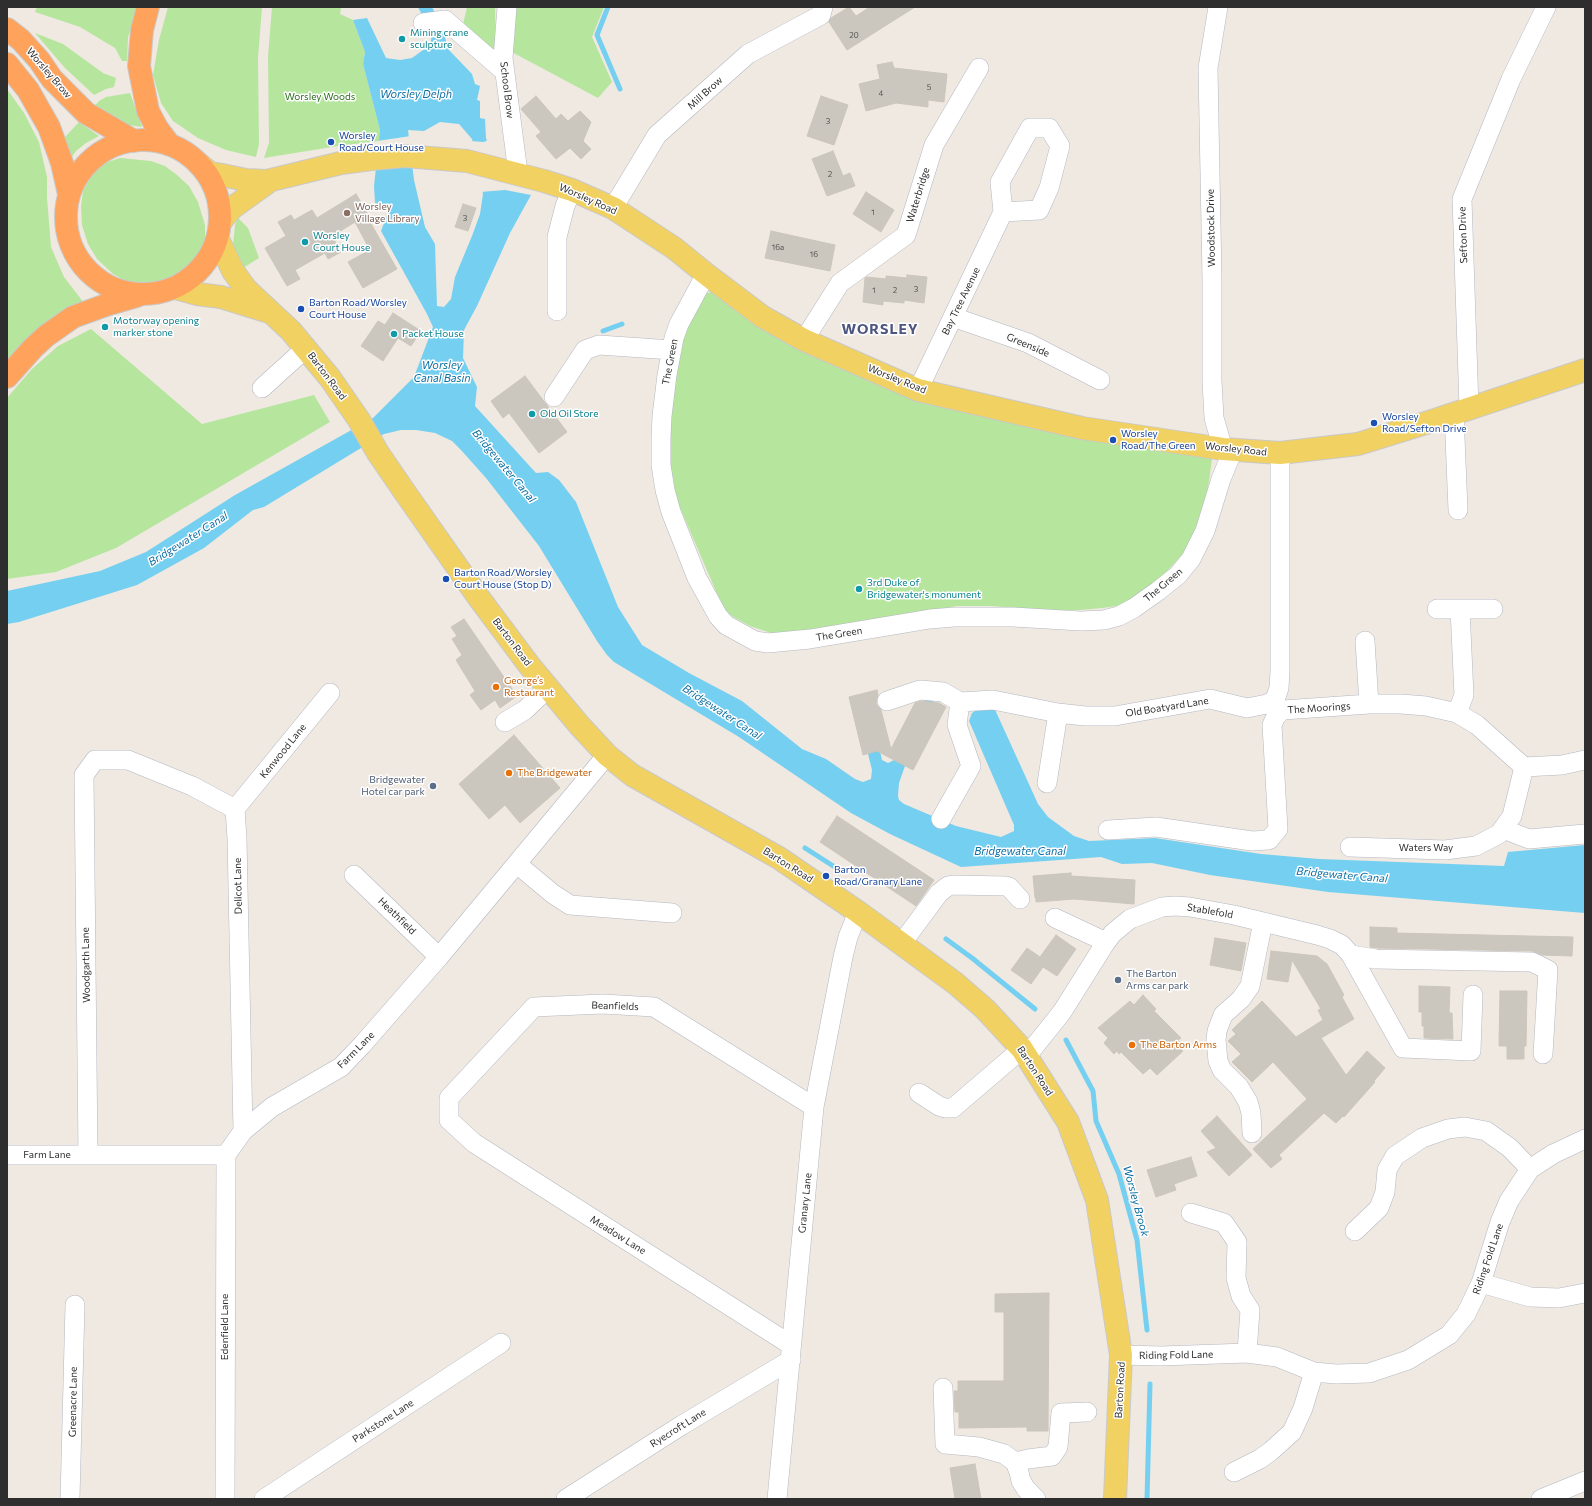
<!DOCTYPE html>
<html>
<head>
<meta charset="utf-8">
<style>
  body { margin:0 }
  #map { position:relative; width:1592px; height:1506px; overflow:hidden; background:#efe9e1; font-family:Commissioner,sans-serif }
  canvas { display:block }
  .frame { position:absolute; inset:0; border:8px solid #2e2e2e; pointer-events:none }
</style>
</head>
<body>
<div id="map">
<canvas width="1592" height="1506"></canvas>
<div class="frame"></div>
</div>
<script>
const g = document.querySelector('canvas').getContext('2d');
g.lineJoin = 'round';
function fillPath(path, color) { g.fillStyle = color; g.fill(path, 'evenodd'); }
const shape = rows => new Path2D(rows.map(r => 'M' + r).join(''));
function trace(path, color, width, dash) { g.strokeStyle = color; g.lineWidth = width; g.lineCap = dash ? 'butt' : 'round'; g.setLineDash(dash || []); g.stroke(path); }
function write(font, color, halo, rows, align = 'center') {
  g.font = font + ' Commissioner,sans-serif'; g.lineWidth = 3; g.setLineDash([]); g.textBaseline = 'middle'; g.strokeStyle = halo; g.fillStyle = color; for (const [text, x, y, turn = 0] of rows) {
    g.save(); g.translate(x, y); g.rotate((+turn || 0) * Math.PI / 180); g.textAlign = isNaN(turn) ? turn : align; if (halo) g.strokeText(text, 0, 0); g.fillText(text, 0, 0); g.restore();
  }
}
const green = shape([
  [37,7,137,7,128,37,127,61,122,61,115,48,80,27,35,12],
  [168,7,262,7,258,58,259,144,256,157,226,150,198,138,173,121,161,103,153,75,159,40],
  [272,7,363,7,341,8,340,14,353,20,365,52,363,64,380,130,379,141,338,146,264,158,269,143,268,56],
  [467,7,495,7,496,52,459,42],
  [508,7,604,7,592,37,612,82,598,98,508,50],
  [35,33,63,44,103,73,116,78,114,87,106,89,94,95,65,68],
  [7,89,24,113,39,142,47,177,47,198,51,247,64,277,84,303,7,361],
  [130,93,142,127,122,124,93,108,99,101,106,97],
  [79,122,99,136,86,143,76,151,71,158,65,137],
  [120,158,151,161,165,166,177,175,189,186,198,202,205,225,205,246,198,263,186,277,170,285,147,288,131,284,113,274,97,259,88,244,82,225,81,207,83,191,92,174,105,163],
  [238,218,248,228,259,258,243,268,237,258,233,245,235,225],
  [714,292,798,347,1172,452,1212,459,1208,488,1199,519,1187,549,1162,577,1140,595,1117,606,1102,608,1080,610,1044,610,991,606,957,606,872,622,777,635,750,626,735,618,724,610,678,503,671,478,668,445,676,377,683,338,691,317,706,293],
  [91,329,202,424,314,395,330,422,116,548,56,572,7,579,7,398,32,369,58,346]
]);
const water = shape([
  [418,7,432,7,441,25,449,50,472,74,475,84,480,86,477,100,480,101,480,118,485,119,486,138,505,190,531,195,510,233,477,306,464,330,463,358,477,387,475,406,536,473,548,472,559,480,576,502,618,607,642,645,689,673,742,701,802,749,826,759,855,779,863,782,871,779,872,770,854,697,880,751,882,760,888,763,894,760,926,698,938,704,905,766,899,783,898,796,899,800,904,804,956,826,1001,837,1014,831,1014,825,969,721,972,713,978,709,992,703,1038,804,1048,817,1074,836,1089,841,1155,838,1261,854,1319,859,1504,866,1508,852,1585,845,1585,913,1328,892,1210,875,1152,863,1122,864,1101,857,961,867,890,834,851,813,739,737,614,662,607,655,597,641,539,546,486,478,461,450,452,441,435,433,416,430,401,430,384,434,264,507,253,510,204,548,137,585,19,622,7,624,7,591,100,571,146,552,235,495,373,418,414,377,433,327,427,314,381,231,389,210,375,203,374,186,380,130,363,64,365,52,353,20,367,18,386,58,400,60,412,58,430,45,432,35],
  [440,122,459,124,472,139,483,194,480,214,472,236,455,277,451,299,444,307,437,306,435,244,425,227,414,180,408,130,424,131]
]);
const pier = shape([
  [411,136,414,164,374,165,377,141],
  [488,140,502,176,505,190,480,192,470,141,484,142]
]);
const stream = shape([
  [608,7,597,35,620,89],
  [603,331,622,324],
  [805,848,841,871],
  [946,939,972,958,1035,1009],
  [1066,1040,1093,1091,1096,1121,1119,1174,1137,1240,1147,1330],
  [1147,1499,1150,1384]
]);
const building = shape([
  [849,7,856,16,870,7,915,7,847,50,829,22,831,18,849,7],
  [892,62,894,68,947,74,944,102,928,100,928,107,896,103,866,111,859,84,880,79,877,65,892,62],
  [536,96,556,119,561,114,568,121,580,111,591,122,583,141,591,149,581,159,570,148,556,159,536,136,541,132,521,109,536,96],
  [821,96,848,105,834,145,807,136,821,96],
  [833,151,843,176,850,173,855,186,827,196,812,159,833,151],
  [866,192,894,210,881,232,853,214,866,192],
  [356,194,368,214,366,215,397,269,363,288,348,262,370,250,355,222,332,236,341,252,328,259,325,253,295,270,300,279,287,286,265,248,286,236,278,222,291,215,294,220,312,210,317,218,356,194],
  [463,204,476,208,468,231,455,227,463,204],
  [771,231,835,245,830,271,765,258,771,231],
  [907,275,927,277,924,303,904,300,904,303,883,301,883,305,863,302,865,278,867,277,886,279,886,276,907,278,907,275],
  [393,313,421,331,411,346,398,338,383,361,361,346,378,321,385,325,393,313],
  [525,376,567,432,539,453,509,413,503,418,491,401,525,376],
  [464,619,517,696,500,708,495,700,481,710,470,695,475,691,456,660,462,655,452,639,457,636,451,627,464,619],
  [877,690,878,695,876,704,881,710,891,749,915,703,921,701,939,703,946,707,913,770,877,751,863,755,849,697,877,690],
  [514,735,560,788,520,823,505,805,489,819,459,784,514,735],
  [837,816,934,880,916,906,820,842,837,816],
  [1071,873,1071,876,1135,880,1134,904,1074,899,1036,902,1036,898,1035,898,1033,876,1071,873],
  [1370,927,1397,928,1397,933,1573,937,1572,956,1542,955,1532,951,1377,948,1370,947,1370,927],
  [1056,935,1076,949,1057,976,1043,967,1031,984,1011,970,1027,948,1040,957,1056,935],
  [1215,938,1246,943,1241,971,1210,965,1215,938],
  [1271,951,1317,956,1327,964,1344,995,1342,997,1354,1019,1321,1038,1346,1075,1367,1051,1385,1068,1374,1081,1375,1082,1344,1117,1343,1116,1336,1123,1324,1113,1279,1155,1282,1159,1271,1168,1253,1149,1307,1099,1273,1062,1252,1082,1232,1062,1241,1054,1228,1041,1236,1034,1232,1030,1262,1001,1296,1037,1323,1020,1318,1010,1321,1009,1292,960,1288,982,1267,979,1271,951],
  [1419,986,1450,987,1449,1013,1452,1013,1453,1039,1424,1038,1424,1026,1422,1026,1422,1012,1419,1012,1419,986],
  [1500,991,1527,991,1526,1046,1524,1046,1524,1059,1507,1059,1507,1046,1499,1046,1500,991],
  [1143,995,1156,1009,1154,1011,1181,1038,1178,1040,1184,1046,1181,1049,1183,1051,1157,1075,1150,1068,1143,1074,1121,1052,1119,1054,1117,1051,1114,1054,1104,1043,1108,1038,1098,1028,1130,1001,1134,1005,1143,995],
  [1217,1116,1252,1155,1229,1176,1207,1152,1216,1148,1201,1131,1217,1116],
  [1191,1157,1197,1176,1174,1184,1176,1190,1156,1197,1147,1170,1191,1157],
  [1049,1293,1048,1431,1027,1431,1027,1427,959,1428,959,1412,955,1412,954,1391,958,1391,958,1381,1004,1381,1004,1312,995,1312,995,1294,1049,1293],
  [975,1464,981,1499,955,1499,950,1468,975,1464]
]);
const minor = shape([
  [507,7,503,58,518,173],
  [1218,7,1208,68,1212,279,1212,381,1214,418,1223,449],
  [423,23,445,20,505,72],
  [613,208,657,135,748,54,821,15,823,7],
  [706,274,679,324,674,338,667,375,662,416,661,438,661,465,665,490,671,512,697,578,718,616,726,625,755,641,768,643,810,639,930,619,954,617,1013,617,1081,621,1104,620,1119,616,1134,608,1158,591,1178,575,1191,559,1205,531,1221,479,1233,450],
  [557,311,557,237,565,206,572,190],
  [953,317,1028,343,1100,380],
  [804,340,840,283,906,235,934,145,979,68],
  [262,388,306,348],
  [918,390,1003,212,1000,182,1030,128,1049,128,1060,146,1049,188,1039,210,1003,212],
  [554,397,585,350,599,345,672,350],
  [1469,408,1462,199,1511,79,1546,7],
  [1454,413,1458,510],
  [1437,609,1493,609],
  [1365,641,1369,704],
  [887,701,920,690,943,692,960,702,993,700,1058,713,1085,716,1115,716,1210,699,1247,708,1267,704,1275,700,1279,688,1280,671,1280,453],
  [1457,713,1464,695,1460,609],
  [505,722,525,710,548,688],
  [1047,783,1058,713],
  [235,809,330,693],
  [941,819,971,766,957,725,960,702],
  [1503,829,1529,839,1585,834],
  [1108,830,1156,827,1252,841,1269,840,1278,829,1272,725,1276,716,1283,710,1369,704,1401,704,1426,706,1457,713,1477,725,1524,767,1562,765,1585,760],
  [1350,847,1445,850,1476,846,1499,834,1512,816,1524,767],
  [517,864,553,894,570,905,672,913],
  [354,875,439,957],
  [1055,918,1106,942],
  [902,943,939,893,948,886,953,885,1006,886,1009,887,1020,899],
  [1351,955,1376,959,1532,962,1548,970,1543,1054],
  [1026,1057,1062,1012,1106,942,1113,933,1130,919,1162,907,1175,906,1190,907,1234,915,1317,935,1330,939,1342,945,1351,955,1403,1048,1471,1051,1473,995],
  [919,1093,939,1106,945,1108,953,1108,1022,1049],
  [1252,1133,1251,1113,1248,1102,1239,1087,1222,1070,1218,1061,1216,1040,1217,1031,1223,1015,1241,999,1250,986,1263,922],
  [7,1155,226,1155],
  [88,1155,84,775,95,760,128,760,192,786,235,809,237,838,243,1131],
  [226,1155,243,1131,272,1107,341,1067,362,1045,439,957,607,755],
  [1191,1213,1224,1223,1237,1242,1236,1278,1241,1296,1250,1310,1247,1353],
  [1355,1231,1379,1208,1385,1192,1387,1170,1395,1156,1422,1138,1448,1129,1465,1127,1486,1131,1510,1148,1530,1169],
  [1481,1283,1530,1297,1559,1298,1585,1293],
  [791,1345,474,1143,449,1120,449,1098,534,1007,603,1004,654,1007,814,1107],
  [1121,1355,1161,1356,1247,1353,1277,1357,1314,1372,1336,1374,1369,1373,1408,1360,1449,1335,1466,1314,1481,1283,1500,1222,1509,1201,1530,1169,1553,1154,1585,1139],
  [943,1388,945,1444,979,1447,1004,1454,1015,1462,1019,1472,1021,1481,1026,1489,1036,1499],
  [1015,1462,1028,1459,1052,1456,1058,1447,1061,1413,1087,1412],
  [1234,1472,1260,1459,1271,1451,1292,1432,1303,1408,1314,1372],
  [70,1499,75,1305],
  [225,1499,226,1155],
  [264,1499,501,1343],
  [566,1499,682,1425,791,1360],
  [777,1499,814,1107,843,957,848,937,858,912],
  [1541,1499,1585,1481]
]);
const major = shape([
  [199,164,210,173,222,175,246,180,267,181,341,163,371,159,405,156,467,161,544,181,572,190,613,208,674,248,706,274,763,317,804,340,918,390,1082,428,1223,449,1280,453,1358,444,1429,422,1585,370],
  [221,221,232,208,271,180],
  [218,239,233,271,246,289,291,331,330,378,359,420,378,453,404,491,479,598,529,665,580,726,607,755,632,775,779,858,858,912,955,983,985,1009,1022,1049,1068,1122,1097,1200,1121,1355,1115,1499],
  [175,288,197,294,221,297,266,311]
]);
const highway = shape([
  [148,7,142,30,139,66,148,111,157,128,169,144],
  [7,29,21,40,39,60,52,79,86,113,134,141],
  [7,64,28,90,49,127,62,163,69,194],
  '66 217a77 77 0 1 1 154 0a77 77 0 1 1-154 0Z',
  [7,377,33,348,46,336,73,317,106,305,137,296]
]);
const markers = [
  [402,39,4,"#0f9aa8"],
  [331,142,4,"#1a4fb4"],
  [347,213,4,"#8d6e63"],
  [305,242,4,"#0f9aa8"],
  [301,309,4,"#1a4fb4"],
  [105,327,4,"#0f9aa8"],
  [394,334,4,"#0f9aa8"],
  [532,414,4,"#0f9aa8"],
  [1374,423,4,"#1a4fb4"],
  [1113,440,4,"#1a4fb4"],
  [446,579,4,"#1a4fb4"],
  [859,589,4,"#0f9aa8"],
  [496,687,4,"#e8710a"],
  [509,773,4,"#e8710a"],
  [433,786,4,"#5c6f8a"],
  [826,876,4,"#1a4fb4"],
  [1118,980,4,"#5c6f8a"],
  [1132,1045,4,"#e8710a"]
];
const numberNames = [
  ["20",854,35],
  ["5",929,87],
  ["4",881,93],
  ["3",828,121],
  ["2",830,174],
  ["1",873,212],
  ["3",465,218],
  ["16a",778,247],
  ["16",814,254],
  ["3",916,289],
  ["1",874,290],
  ["2",895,290]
];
const cultureNames = [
  ["Mining crane",410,33],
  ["sculpture",410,45],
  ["Worsley",313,236],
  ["Court House",313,248],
  ["Motorway opening",113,321],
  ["marker stone",113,333],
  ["Packet House",402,334],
  ["Old Oil Store",540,414],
  ["3rd Duke of",867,583],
  ["Bridgewater's monument",867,595]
];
const streetNames = [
  ["Worsley Brow",49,73,49],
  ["School Brow",507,90,83],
  ["Mill Brow",705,93,-42],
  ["Waterbridge",918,195,-73],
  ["Worsley Road",588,199,24],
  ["Woodstock Drive",1211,228,-91],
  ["Sefton Drive",1463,235,-92],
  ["Bay Tree Avenue",961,301,-64],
  ["Greenside",1028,345,23],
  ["The Green",670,362,-79],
  ["Barton Road",327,376,53],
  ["Worsley Road",897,379,22],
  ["Worsley Road",1236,449,6],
  ["The Green",1163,585,-40],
  ["The Green",839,634,-9],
  ["Barton Road",512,642,53],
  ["Old Boatyard Lane",1167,707,-9],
  ["The Moorings",1319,708,-4],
  ["Kenwood Lane",283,751,-51],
  ["Waters Way",1426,848],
  ["Barton Road",788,865,32],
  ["Dellcot Lane",238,886,-91],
  ["Stablefold",1210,911,10],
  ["Heathfield",397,916,44],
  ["Woodgarth Lane",86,965,-91],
  ["Beanfields",615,1006,2],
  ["Farm Lane",356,1050,-45],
  ["Barton Road",1035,1071,57],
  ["Farm Lane",47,1155],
  ["Granary Lane",805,1203,-84],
  ["Meadow Lane",618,1235,32],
  ["Riding Fold Lane",1488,1259,-71],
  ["Edenfield Lane",225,1327,-90],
  ["Riding Fold Lane",1176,1355,-1],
  ["Barton Road",1120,1390,-87],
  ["Greenacre Lane",73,1402,-89],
  ["Parkstone Lane",383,1421,-33],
  ["Ryecroft Lane",678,1428,-32]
];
const parkNames = [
  ["Worsley Woods",320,97]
];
const transitNames = [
  ["Worsley",339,136],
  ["Road/Court House",339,148],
  ["Barton Road/Worsley",309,303],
  ["Court House",309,315],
  ["Worsley",1382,417],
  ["Road/Sefton Drive",1382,429],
  ["Worsley",1121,434],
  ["Road/The Green",1121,446],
  ["Barton Road/Worsley",454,573],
  ["Court House (Stop D)",454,585],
  ["Barton",834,870],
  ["Road/Granary Lane",834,882]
];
const educationNames = [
  ["Worsley",355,207],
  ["Village Library",355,219]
];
const foodNames = [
  ["George’s",504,681],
  ["Restaurant",504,693],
  ["The Bridgewater",517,773],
  ["The Barton Arms",1140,1045]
];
const serviceNames = [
  ["Bridgewater",425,780],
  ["Hotel car park",425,792],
  ["The Barton",1126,974,"left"],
  ["Arms car park",1126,986,"left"]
];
const waterNames = [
  ["Worsley Delph",416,94],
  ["Worsley",442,365],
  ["Canal Basin",442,378],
  ["Bridgewater Canal",504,466,50],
  ["Bridgewater Canal",188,539,-32],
  ["Bridgewater Canal",722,712,33],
  ["Bridgewater Canal",1020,851],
  ["Bridgewater Canal",1342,875,5],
  ["Worsley Brook",1136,1201,75]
];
const districtNames = [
  ["WORSLEY",880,329]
];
fillPath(green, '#b6e59e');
fillPath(water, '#75cff0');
fillPath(pier, '#efe9e1');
trace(stream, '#75cff0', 5);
fillPath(building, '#cbc7bf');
trace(building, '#cbc5ba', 1);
trace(minor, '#b4b7c1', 20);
trace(major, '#c9c9c9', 24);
trace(highway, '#c9c9c9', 24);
trace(minor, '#fff', 19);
trace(major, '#f2d163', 22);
trace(highway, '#ffa35c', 22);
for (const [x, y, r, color] of markers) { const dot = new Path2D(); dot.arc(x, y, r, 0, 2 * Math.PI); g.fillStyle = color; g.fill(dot); trace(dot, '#fff', 1.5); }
write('8px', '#555452', null, numberNames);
write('10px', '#0d838f', '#fff', cultureNames, 'left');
write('10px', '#2e2e2e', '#fff', streetNames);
write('10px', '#2c6e1b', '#fff', parkNames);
write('10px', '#164399', '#fff', transitNames, 'left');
write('10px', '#785e54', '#fff', educationNames, 'left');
write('10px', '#c56008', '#fff', foodNames, 'left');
write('10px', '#4e5e75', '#fff', serviceNames, 'right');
write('italic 11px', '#0d6fa3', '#fff', waterNames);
g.letterSpacing = '1px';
write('bold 14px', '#4d5680', '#fff', districtNames);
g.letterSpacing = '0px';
</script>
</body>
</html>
